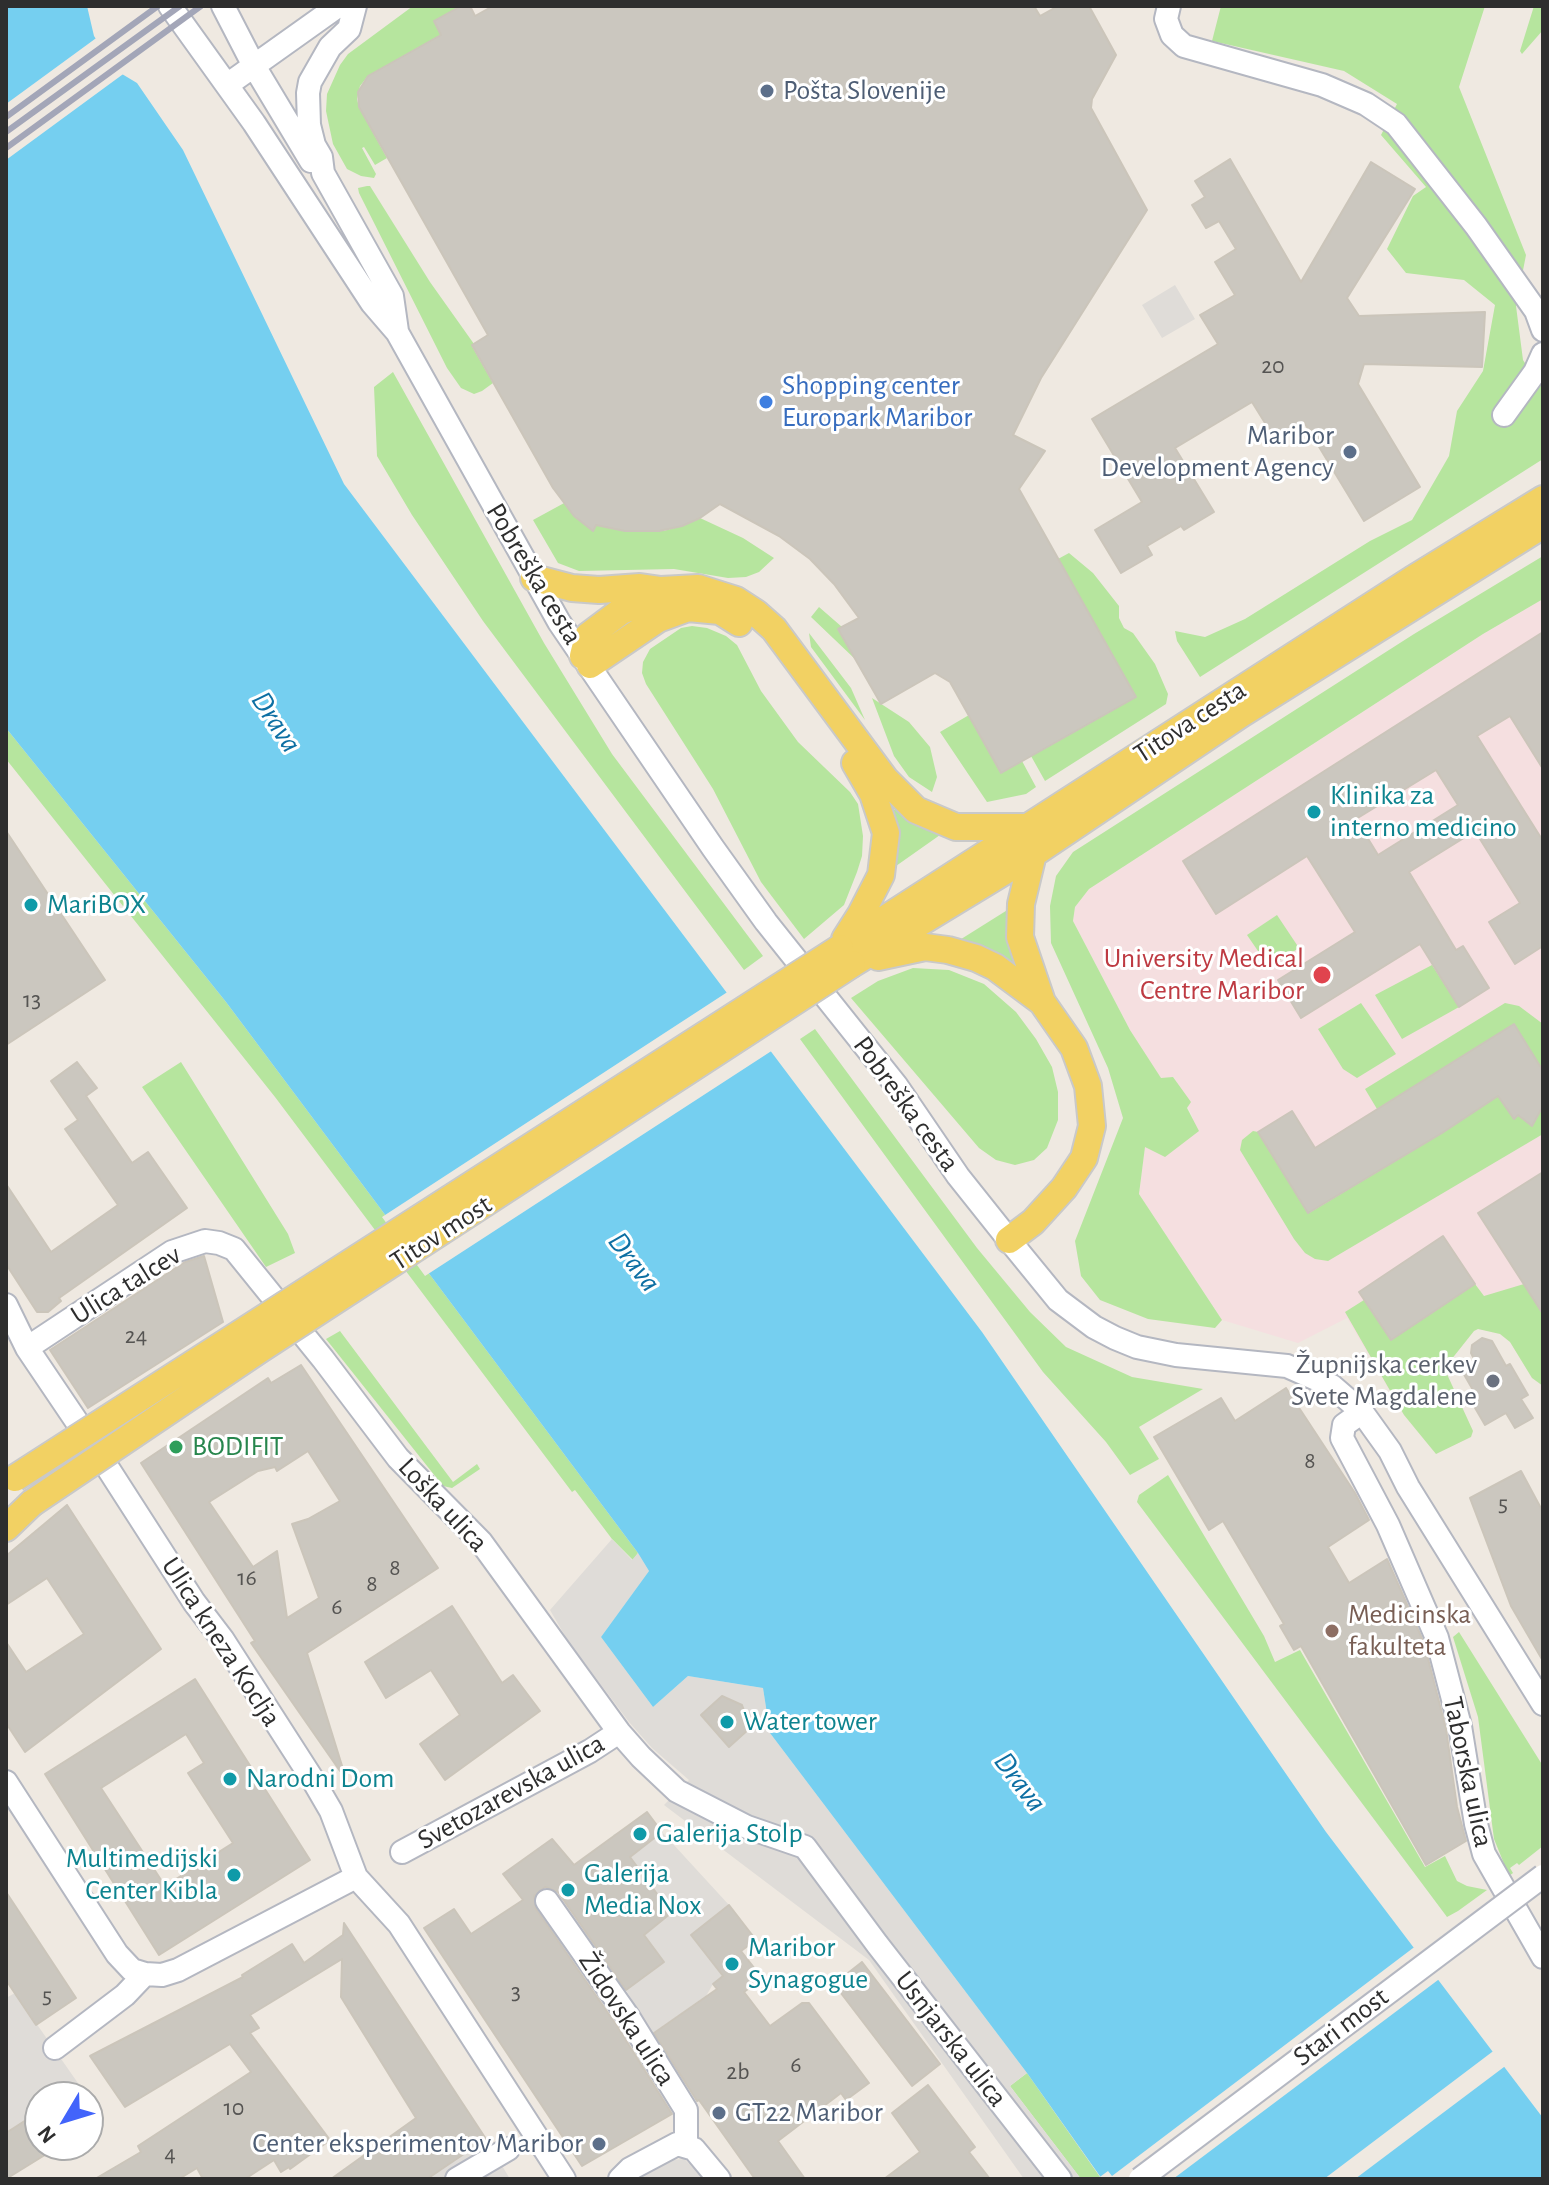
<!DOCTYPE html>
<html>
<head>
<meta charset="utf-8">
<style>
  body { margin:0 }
  #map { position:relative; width:1549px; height:2185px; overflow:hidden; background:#efe9e1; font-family:"Alegreya Sans",sans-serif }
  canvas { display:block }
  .frame { position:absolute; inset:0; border:8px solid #2e2e2e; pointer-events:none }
  .north { position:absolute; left:24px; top:2081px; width:80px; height:80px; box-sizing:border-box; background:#fff; border:2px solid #ababab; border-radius:50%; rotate:232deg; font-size:22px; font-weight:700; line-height:32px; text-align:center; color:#2e2e2e }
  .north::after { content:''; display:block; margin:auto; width:28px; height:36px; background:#4264fb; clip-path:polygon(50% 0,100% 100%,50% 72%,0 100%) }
</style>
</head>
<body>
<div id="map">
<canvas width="1549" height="2185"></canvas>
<div class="frame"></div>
<div class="north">N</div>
</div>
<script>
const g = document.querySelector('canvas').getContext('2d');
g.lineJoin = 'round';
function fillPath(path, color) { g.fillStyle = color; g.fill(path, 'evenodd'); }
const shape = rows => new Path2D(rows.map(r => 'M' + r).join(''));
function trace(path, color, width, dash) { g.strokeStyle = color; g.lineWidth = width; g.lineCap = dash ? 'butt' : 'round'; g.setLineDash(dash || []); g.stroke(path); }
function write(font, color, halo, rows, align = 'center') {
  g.font = font + ' "Alegreya Sans",sans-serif'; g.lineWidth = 6; g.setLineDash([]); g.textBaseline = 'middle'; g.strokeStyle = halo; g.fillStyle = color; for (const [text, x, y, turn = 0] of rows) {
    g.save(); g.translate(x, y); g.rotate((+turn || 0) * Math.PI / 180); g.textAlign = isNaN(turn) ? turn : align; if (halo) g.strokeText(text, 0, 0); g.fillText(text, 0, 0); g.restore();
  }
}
const medical = shape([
  [1543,599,1543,1386,1532,1378,1510,1342,1500,1334,1478,1329,1474,1331,1447,1365,1446,1372,1473,1431,1471,1437,1436,1454,1404,1415,1347,1318,1298,1343,1222,1320,1139,1194,1145,1147,1193,1118,1174,1077,1161,1079,1130,1030,1073,921,1075,907,1089,889,1483,634]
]);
const green = shape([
  [413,6,461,6,434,21,441,35,368,76,360,86,357,99,359,107,387,158,375,165,364,147,362,148,376,174,374,178,361,176,347,169,333,144,326,111,327,94,340,65,348,54],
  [1221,6,1485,6,1459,87,1526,255,1516,306,1523,360,1540,386,1543,386,1543,459,1200,677,1177,641,1175,631,1205,637,1245,619,1370,541,1412,520,1449,456,1457,411,1483,371,1495,305,1464,280,1406,273,1387,249,1413,196,1426,187,1381,135,1397,104,1344,71,1212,41],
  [1534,6,1543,6,1543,30,1522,54,1520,51],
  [367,186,370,186,430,282,474,344,472,346,493,383,482,391,474,394,461,388,447,368,359,193,358,188],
  [393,372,544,643,612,754,763,956,744,970,483,621,412,515,377,456,374,387],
  [566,502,597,524,625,531,663,531,682,526,700,518,743,538,774,558,759,572,746,577,728,578,674,569,579,571,558,563,533,520],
  [1069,553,1093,573,1119,606,1119,618,1124,628,1133,633,1155,664,1168,694,1166,704,1045,781,1031,756,1136,697,1058,559],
  [1543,556,1543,599,1483,634,1089,889,1075,907,1073,921,1130,1030,1161,1078,1173,1077,1191,1102,1187,1108,1199,1131,1165,1157,1145,1147,1139,1194,1222,1320,1215,1328,1148,1319,1100,1300,1081,1276,1075,1241,1123,1118,1108,1068,1051,943,1050,906,1056,876,1073,852,1414,634],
  [819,607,842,627,855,659,811,617],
  [692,626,707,628,726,636,737,645,761,691,798,742,850,792,858,804,863,836,862,856,857,872,844,905,804,939,761,882,713,789,646,684,642,673,643,662,650,649,681,628],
  [809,633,851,688,865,720,811,647],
  [872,698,909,722,930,747,937,777,932,792,909,777,894,756],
  [969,715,1000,772,1022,761,1036,787,1026,794,987,802,940,732],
  [6,728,226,1002,638,1553,633,1560,612,1539,575,1490,572,1492,275,1097,6,759],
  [897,808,922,826,940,835,896,866,897,833,891,812],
  [1009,909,1017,963,1012,966,958,941],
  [1277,915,1299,948,1269,967,1247,935],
  [1432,965,1459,1007,1402,1039,1375,995],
  [913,968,949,970,984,984,1016,1012,1036,1039,1052,1067,1058,1092,1058,1120,1047,1148,1034,1160,1015,1165,996,1160,979,1148,851,998,878,981],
  [1361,1003,1396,1054,1357,1078,1343,1069,1318,1029],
  [1505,1003,1519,1006,1543,1024,1543,1071,1514,1025,1377,1109,1365,1089],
  [815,1029,977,1248,1030,1312,1066,1347,1132,1377,1203,1389,1139,1427,1159,1459,1130,1475,1106,1442,1043,1372,800,1039],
  [181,1062,288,1234,295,1253,266,1267,142,1087],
  [1502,1093,1514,1109,1510,1113,1514,1119,1519,1115,1526,1122,1531,1122,1543,1106,1543,1134,1328,1261,1315,1259,1305,1253,1294,1239,1240,1150,1242,1140,1253,1131,1258,1132,1309,1213,1442,1133],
  [1475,1284,1484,1296,1524,1284,1543,1314,1543,1386,1532,1378,1510,1342,1500,1334,1478,1329,1474,1331,1447,1365,1446,1372,1473,1431,1471,1437,1436,1454,1404,1415,1345,1312,1364,1300,1391,1340],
  [340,1331,453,1482,477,1464,480,1469,452,1488,443,1486,326,1339],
  [1168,1475,1264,1636,1275,1662,1300,1650,1425,1867,1445,1856,1457,1881,1467,1886,1487,1890,1458,1911,1447,1917,1137,1502,1139,1495],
  [1459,1632,1543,1766,1543,1846,1519,1865,1517,1863,1510,1868,1513,1873,1509,1876,1494,1839,1478,1717,1453,1637],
  [1027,2073,1100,2177,1097,2179,1081,2179,1010,2086]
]);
const plaza = shape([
  [1175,285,1195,319,1162,338,1142,305],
  [612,1539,632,1560,638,1553,649,1571,601,1637,653,1707,688,1676,763,1688,770,1733,1027,2073,1010,2086,1081,2179,1024,2179,869,1960,664,1805,689,1780,652,1748,629,1722,568,1641,550,1610],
  [628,1827,644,1846,662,1832,729,1905,691,1935,723,1976,713,1984,706,1996,652,2034,626,1990,664,1962,651,1945,635,1943,671,1913,613,1835],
  [15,1993,80,2086,61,2097,40,2097,40,2111,6,2133,6,1998],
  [486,2139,510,2179,427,2179],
  [684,2159,706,2179,634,2179,669,2160]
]);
const water = shape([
  [6,6,87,6,94,36,117,71,137,83,183,150,344,484,982,1332,1326,1832,1543,2118,1543,2179,1102,2179,1027,2073,770,1733,763,1688,688,1676,653,1707,601,1637,649,1571,638,1553,226,1002,6,728]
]);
const pier = shape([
  [99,36,120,68,126,72,6,160,6,104],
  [729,991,773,1050,425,1276,382,1217],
  [1417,1945,1442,1977,1173,2179,1097,2179,1108,2171,1112,2176],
  [1496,2049,1508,2064,1355,2179,1324,2179]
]);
const building = shape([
  [461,6,470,6,475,16,493,6,1034,6,1040,16,1058,6,1089,6,1116,55,1092,99,1091,108,1147,210,1041,378,1013,435,1045,451,1019,489,1136,697,1001,773,950,682,935,673,881,704,838,629,859,618,834,584,810,559,779,536,720,504,700,518,682,526,659,531,625,531,596,525,593,531,574,516,553,488,472,345,488,335,359,107,358,92,368,76,441,35,434,21,461,6],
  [1230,159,1301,282,1371,162,1415,189,1347,298,1359,316,1485,312,1482,367,1364,364,1358,384,1420,487,1364,521,1304,422,1275,439,1252,402,1175,448,1214,512,1184,530,1181,526,1147,546,1152,555,1121,573,1095,530,1142,502,1092,419,1218,344,1200,315,1235,295,1215,262,1236,249,1219,221,1206,228,1192,205,1205,197,1195,181,1230,159],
  [1543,632,1543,769,1510,716,1477,736,1543,841,1543,946,1515,964,1489,922,1520,903,1475,831,1409,872,1456,950,1463,946,1489,988,1459,1007,1420,944,1301,1018,1278,980,1355,932,1307,856,1216,914,1183,861,1543,632],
  [1436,770,1458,805,1378,855,1356,819,1436,770],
  [6,831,105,980,6,1045,6,831],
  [1514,1024,1543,1071,1543,1106,1532,1126,1518,1115,1514,1119,1498,1096,1442,1133,1308,1213,1258,1132,1292,1111,1315,1148,1514,1024],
  [77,1062,97,1088,86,1096,132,1163,148,1152,187,1208,59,1298,61,1301,48,1312,37,1312,6,1264,6,1184,51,1252,118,1205,65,1129,78,1120,51,1081,77,1062],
  [1543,1172,1543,1314,1478,1213,1543,1172],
  [1443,1236,1475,1284,1391,1340,1359,1292,1443,1236],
  [204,1256,223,1322,88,1408,50,1350,185,1262,204,1256],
  [1482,1338,1492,1341,1506,1366,1510,1364,1528,1395,1521,1399,1533,1418,1515,1428,1506,1413,1485,1425,1467,1394,1473,1390,1462,1371,1476,1363,1471,1353,1472,1345,1482,1338],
  [301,1365,438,1568,307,1653,343,1769,340,1771,251,1643,255,1641,141,1463,268,1378,271,1383,301,1365],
  [308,1451,340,1501,308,1519,292,1524,319,1598,287,1618,277,1551,253,1567,209,1502,258,1471,275,1467,277,1471,308,1451],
  [1286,1388,1355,1493,1369,1520,1328,1547,1349,1583,1387,1559,1424,1643,1446,1729,1457,1807,1466,1841,1426,1865,1301,1646,1294,1650,1280,1626,1284,1624,1223,1521,1209,1530,1154,1437,1221,1398,1235,1421,1286,1388],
  [1521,1471,1543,1512,1543,1661,1511,1606,1470,1498,1521,1471],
  [67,1505,161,1649,25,1752,6,1723,6,1642,26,1672,84,1634,47,1578,6,1605,6,1556,67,1505],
  [452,1606,502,1683,513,1675,540,1711,445,1780,420,1744,460,1715,431,1670,386,1698,365,1662,452,1606],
  [195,1679,310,1860,159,1955,45,1774,195,1679],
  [186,1734,204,1763,188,1773,233,1843,165,1886,101,1788,186,1734],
  [722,1696,742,1705,750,1728,729,1747,701,1715,722,1696],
  [647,1812,662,1832,630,1857,671,1913,644,1935,664,1962,626,1990,558,1892,545,1887,534,1896,536,1909,617,2026,672,2114,582,2166,424,1928,454,1909,471,1934,523,1900,503,1874,552,1839,574,1865,647,1812],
  [6,1892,76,1998,36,2025,6,1980,6,1892],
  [729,1905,756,1940,741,1951,762,1978,744,1992,770,2026,802,2003,809,2003,869,2083,846,2100,841,2093,778,2141,805,2179,755,2179,699,2100,697,2101,654,2033,717,1989,713,1984,723,1976,691,1935,729,1905],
  [344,1923,486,2139,427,2179,331,2179,416,2118,341,1997,342,1959,250,2015,259,2028,250,2033,330,2140,290,2169,289,2167,281,2172,274,2160,245,2179,203,2179,197,2168,179,2179,95,2179,141,2152,138,2146,251,2072,230,2044,125,2107,90,2056,243,1977,242,1975,292,1944,304,1963,343,1935,344,1923],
  [862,1962,940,2064,912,2086,834,1984,862,1962],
  [928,2085,975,2147,969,2152,990,2179,884,2179,920,2152,892,2113,928,2085],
  [40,2111,40,2145,61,2145,6,2179,6,2133,40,2111]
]);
const minor = shape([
  [170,6,254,123,372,303,397,332,559,622,713,848,766,922,896,1085,958,1176,1009,1240,1058,1300,1094,1327,1115,1338,1137,1347,1176,1355,1287,1366,1332,1386,1362,1412,1390,1451,1408,1487,1543,1704],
  [223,6,254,66,311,161],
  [355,6,349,29,330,47,310,82,308,93,309,125,314,145,321,157,323,173,392,296,397,331],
  [1169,6,1166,19,1172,35,1184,46,1322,85,1366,104,1396,124,1476,226,1536,311,1543,330],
  [227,85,338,6],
  [1504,415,1535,372,1543,354],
  [6,1305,27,1348,102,1459,194,1602,223,1640,313,1780,331,1811,356,1877,399,1924,564,2179],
  [27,1348,172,1252,205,1241,219,1243,234,1249,323,1359,398,1458,481,1542,619,1732,641,1757,677,1791,747,1827,805,1847,877,1944,1060,2179],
  [1362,1412,1344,1425,1342,1438,1388,1525,1437,1638,1460,1726,1476,1824,1484,1854,1543,1957],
  [6,1782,117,1954,132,1970,145,1974,162,1975,178,1970,356,1877],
  [402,1852,590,1751,619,1732],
  [547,1901,629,2018,686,2110,686,2146],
  [55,2048,125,1995,145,1974],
  [457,2179,508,2149],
  [620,2179,630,2169,677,2144,694,2149,719,2179]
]);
const major = shape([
  [534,578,572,588,599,590,640,587,661,590,698,588,736,600,756,613,774,629,885,779,916,810,956,827,1027,827],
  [583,656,588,636,620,612,651,598,661,590],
  [590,665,658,619,688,608,720,611,739,623],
  [845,939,861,914,881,875,886,833,873,794,855,763],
  [840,948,1413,579,1543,499],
  [878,957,925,947,948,950,976,958,995,967,1042,1002],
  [852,964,1033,854,1241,714,1543,525],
  [1009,1240,1033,1222,1064,1188,1084,1158,1092,1126,1088,1086,1074,1048,1042,1002,1020,937,1021,904,1033,854],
  [6,1528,32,1503]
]);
const rail = shape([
  [6,117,158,6],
  [6,132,180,6],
  [6,148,201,6]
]);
const minorBridge = shape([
  [1140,2179,1543,1876]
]);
const majorBridge = shape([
  [15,1478,840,948],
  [32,1503,259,1350,852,964]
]);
const markers = [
  [767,91,8,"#5c6f8a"],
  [766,402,8,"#3f7fe0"],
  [1350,452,8,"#5c6f8a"],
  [1314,812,8,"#0f9aa8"],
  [31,905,8,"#0f9aa8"],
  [1322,975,10,"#e0444e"],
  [1493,1381,8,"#6b7280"],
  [176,1447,8,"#2e9e5b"],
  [1332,1631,8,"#8d6e63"],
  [727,1722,8,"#0f9aa8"],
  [230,1779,8,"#0f9aa8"],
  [640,1834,8,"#0f9aa8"],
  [234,1875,8,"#0f9aa8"],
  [568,1890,8,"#0f9aa8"],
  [732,1964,8,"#0f9aa8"],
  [719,2113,8,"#5c6f8a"],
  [599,2144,8,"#5c6f8a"]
];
const numberNames = [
  ["20",1273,366],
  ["13",32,1000],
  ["24",136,1336],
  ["8",1310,1461],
  ["5",1503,1504],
  ["8",395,1568],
  ["16",247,1578],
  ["8",372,1584],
  ["6",337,1607],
  ["3",516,1992],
  ["5",47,1996],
  ["6",796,2065],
  ["2b",738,2072],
  ["10",234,2108],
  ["4",170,2154]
];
const serviceNames = [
  ["Pošta Slovenije",783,91],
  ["Maribor",1334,436,"right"],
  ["Development Agency",1334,468,"right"],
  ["GT22 Maribor",735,2113],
  ["Center eksperimentov Maribor",583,2144,"right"]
];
const shopNames = [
  ["Shopping center",782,386],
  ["Europark Maribor",782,418]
];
const streetNames = [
  ["Pobreška cesta",534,574,59],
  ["Titova cesta",1190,722,-33],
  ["Pobreška cesta",906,1104,54],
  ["Titov most",441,1233,-33],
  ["Ulica talcev",126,1285,-32],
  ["Loška ulica",443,1505,47],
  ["Ulica kneza Koclja",221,1642,57],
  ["Taborska ulica",1468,1772,78],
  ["Svetozarevska ulica",511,1792,-29],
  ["Židovska ulica",627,2019,57],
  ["Stari most",1341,2027,-37],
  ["Usnjarska ulica",951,2039,52]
];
const cultureNames = [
  ["Klinika za",1330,796],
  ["interno medicino",1330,828],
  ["MariBOX",47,905],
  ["Water tower",743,1722],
  ["Narodni Dom",246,1779],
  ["Galerija Stolp",656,1834],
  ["Multimedijski",218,1859,"right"],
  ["Center Kibla",218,1891,"right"],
  ["Galerija",584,1874],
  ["Media Nox",584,1906],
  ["Maribor",748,1948],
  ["Synagogue",748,1980]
];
const healthNames = [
  ["University Medical",1304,959],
  ["Centre Maribor",1304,991]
];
const worshipNames = [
  ["Župnijska cerkev",1477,1365],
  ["Svete Magdalene",1477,1397]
];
const leisureNames = [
  ["BODIFIT",192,1447]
];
const educationNames = [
  ["Medicinska",1348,1615],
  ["fakulteta",1348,1647]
];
const waterNames = [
  ["Drava",276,722,57],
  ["Drava",634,1262,53],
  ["Drava",1020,1782,53]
];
fillPath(medical, '#f5dfe0');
fillPath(green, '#b6e59e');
fillPath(plaza, '#dfdcd8');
fillPath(water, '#75cff0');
fillPath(pier, '#efe9e1');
fillPath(building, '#cbc7bf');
trace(building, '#cbc5ba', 2);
trace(minor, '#b4b7c1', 26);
trace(major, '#c9c9c9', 30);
trace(minor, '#fff', 22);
trace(major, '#f2d163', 26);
trace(rail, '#a3a6b8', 6);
trace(minorBridge, '#b4b7c1', 26, []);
trace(majorBridge, '#c9c9c9', 30, []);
trace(minorBridge, '#fff', 22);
trace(majorBridge, '#f2d163', 26);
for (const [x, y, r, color] of markers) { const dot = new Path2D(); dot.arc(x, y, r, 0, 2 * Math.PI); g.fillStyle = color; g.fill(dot); trace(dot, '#fff', 3); }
write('24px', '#555452', null, numberNames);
write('28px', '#4e5e75', '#fff', serviceNames, 'left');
write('28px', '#366cbe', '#fff', shopNames, 'left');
write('28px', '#2e2e2e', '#fff', streetNames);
write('28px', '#0d838f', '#fff', cultureNames, 'left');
write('28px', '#be3a42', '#fff', healthNames, 'right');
write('28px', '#5b616d', '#fff', worshipNames, 'right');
write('28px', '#27864d', '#fff', leisureNames, 'left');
write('28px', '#785e54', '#fff', educationNames, 'left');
write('italic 30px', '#0d6fa3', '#fff', waterNames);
</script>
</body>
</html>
